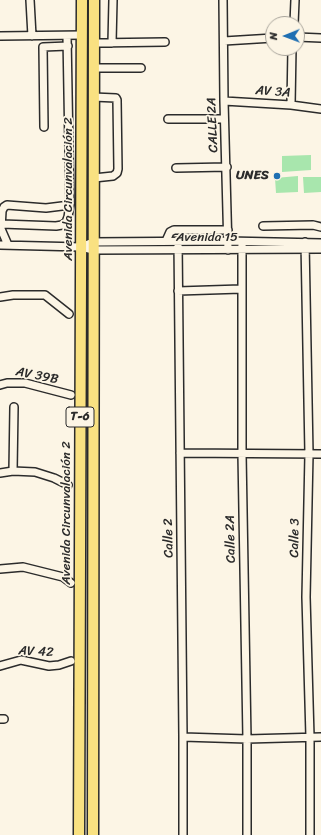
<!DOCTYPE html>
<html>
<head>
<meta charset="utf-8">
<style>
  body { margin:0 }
  #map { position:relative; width:321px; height:835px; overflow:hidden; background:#fcf5e5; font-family:Sriracha,sans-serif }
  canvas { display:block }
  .north { position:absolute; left:265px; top:16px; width:40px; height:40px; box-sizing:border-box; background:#fcf5e5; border:1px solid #a8a49b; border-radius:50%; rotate:269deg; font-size:11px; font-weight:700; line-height:16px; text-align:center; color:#2b2b2b }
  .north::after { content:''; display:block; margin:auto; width:14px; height:18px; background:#1f6fb2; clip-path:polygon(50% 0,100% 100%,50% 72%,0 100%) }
</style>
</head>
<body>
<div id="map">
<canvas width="321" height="835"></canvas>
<div class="north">N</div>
</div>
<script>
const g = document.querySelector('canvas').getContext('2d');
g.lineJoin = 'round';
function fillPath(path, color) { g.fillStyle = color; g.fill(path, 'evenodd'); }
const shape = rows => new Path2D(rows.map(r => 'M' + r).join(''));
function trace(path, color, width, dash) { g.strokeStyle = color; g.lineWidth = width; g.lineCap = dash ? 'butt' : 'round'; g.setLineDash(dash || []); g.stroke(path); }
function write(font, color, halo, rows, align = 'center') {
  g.font = font + ' Sriracha,sans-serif'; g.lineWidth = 3.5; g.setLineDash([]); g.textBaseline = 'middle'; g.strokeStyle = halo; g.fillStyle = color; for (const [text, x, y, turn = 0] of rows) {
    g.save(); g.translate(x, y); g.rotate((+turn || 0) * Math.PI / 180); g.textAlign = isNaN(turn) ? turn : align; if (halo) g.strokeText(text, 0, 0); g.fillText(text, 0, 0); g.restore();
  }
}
const green = shape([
  [311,155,311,170,282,172,282,156],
  [298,176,298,192,276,193,275,178],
  [303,177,321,177,321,192,304,193]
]);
const minor = shape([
  [30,0,32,36],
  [223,0,224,101,228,250],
  [294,24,295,0],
  [0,36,82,35],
  [297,37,321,38],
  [224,41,273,38],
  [93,43,165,42],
  [112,43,113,0],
  [93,68,141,68],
  [93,97,116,98,117,100,118,169,117,173,113,176,94,178],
  [224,101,291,105,321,109],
  [291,105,292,48],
  [168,119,224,119],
  [44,127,43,47,68,46],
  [176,168,227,167],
  [0,226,2,224,56,226,62,225,66,222,68,217,70,205,67,36],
  [263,226,313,225,321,227],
  [166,241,170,232,174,230,228,230],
  [178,241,183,737,183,835],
  [242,242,242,454,247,739,247,835],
  [305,242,309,454,306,597,310,737,310,835],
  [0,245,81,247,93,250,321,249],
  [8,245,1,229,2,211,4,207,7,205,46,208,70,205],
  [81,247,93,242,228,241,321,243],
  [178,291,241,289],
  [0,297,13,295,45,295,69,314],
  [0,385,7,383,25,383,71,395],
  [180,453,321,454],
  [13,471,14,407],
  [0,473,13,471,35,472,54,478,68,485],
  [0,569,23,567,63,577,71,583],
  [0,666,21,660,49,666,59,665,71,661],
  [0,719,4,719],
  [183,737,247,739,321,737]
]);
const highway = shape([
  [79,835,82,0],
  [93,835,94,0]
]);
const markers = [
  [277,176,4,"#1f6fb2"]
];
const shields = [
  [80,417,28]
];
const shieldNames = [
  ["T-6",80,417]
];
const streetNames = [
  ["AV 3A",273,92,4],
  ["CALLE 2A",213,125,-92],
  ["Avenida Circunvalación 2",69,189,-90],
  ["Avenida 15",207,238],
  ["AV 39B",37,376,11],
  ["Avenida Circunvalación 2",67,513,-90],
  ["Calle 2",169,538,-91],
  ["Calle 3",295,538,-89],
  ["Calle 2A",231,539,-91],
  ["AV 42",36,652,3]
];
const poiNames = [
  ["UNES",269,176]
];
fillPath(green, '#a8e6ad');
trace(minor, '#2b2b2b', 10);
trace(highway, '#2b2b2b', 13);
trace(minor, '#fcf5e5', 7);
trace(highway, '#f9e181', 10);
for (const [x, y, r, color] of markers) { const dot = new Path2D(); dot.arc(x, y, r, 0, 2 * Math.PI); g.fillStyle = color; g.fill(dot); trace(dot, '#fcf5e5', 1.5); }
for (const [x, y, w] of shields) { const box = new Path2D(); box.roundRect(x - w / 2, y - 10, w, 20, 3); g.fillStyle = '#fcf5e5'; g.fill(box); trace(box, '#2b2b2b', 1); }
write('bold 12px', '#2b2b2b', null, shieldNames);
write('13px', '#2b2b2b', '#fcf5e5', streetNames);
write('bold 13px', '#2b2b2b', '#fcf5e5', poiNames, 'right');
</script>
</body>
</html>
